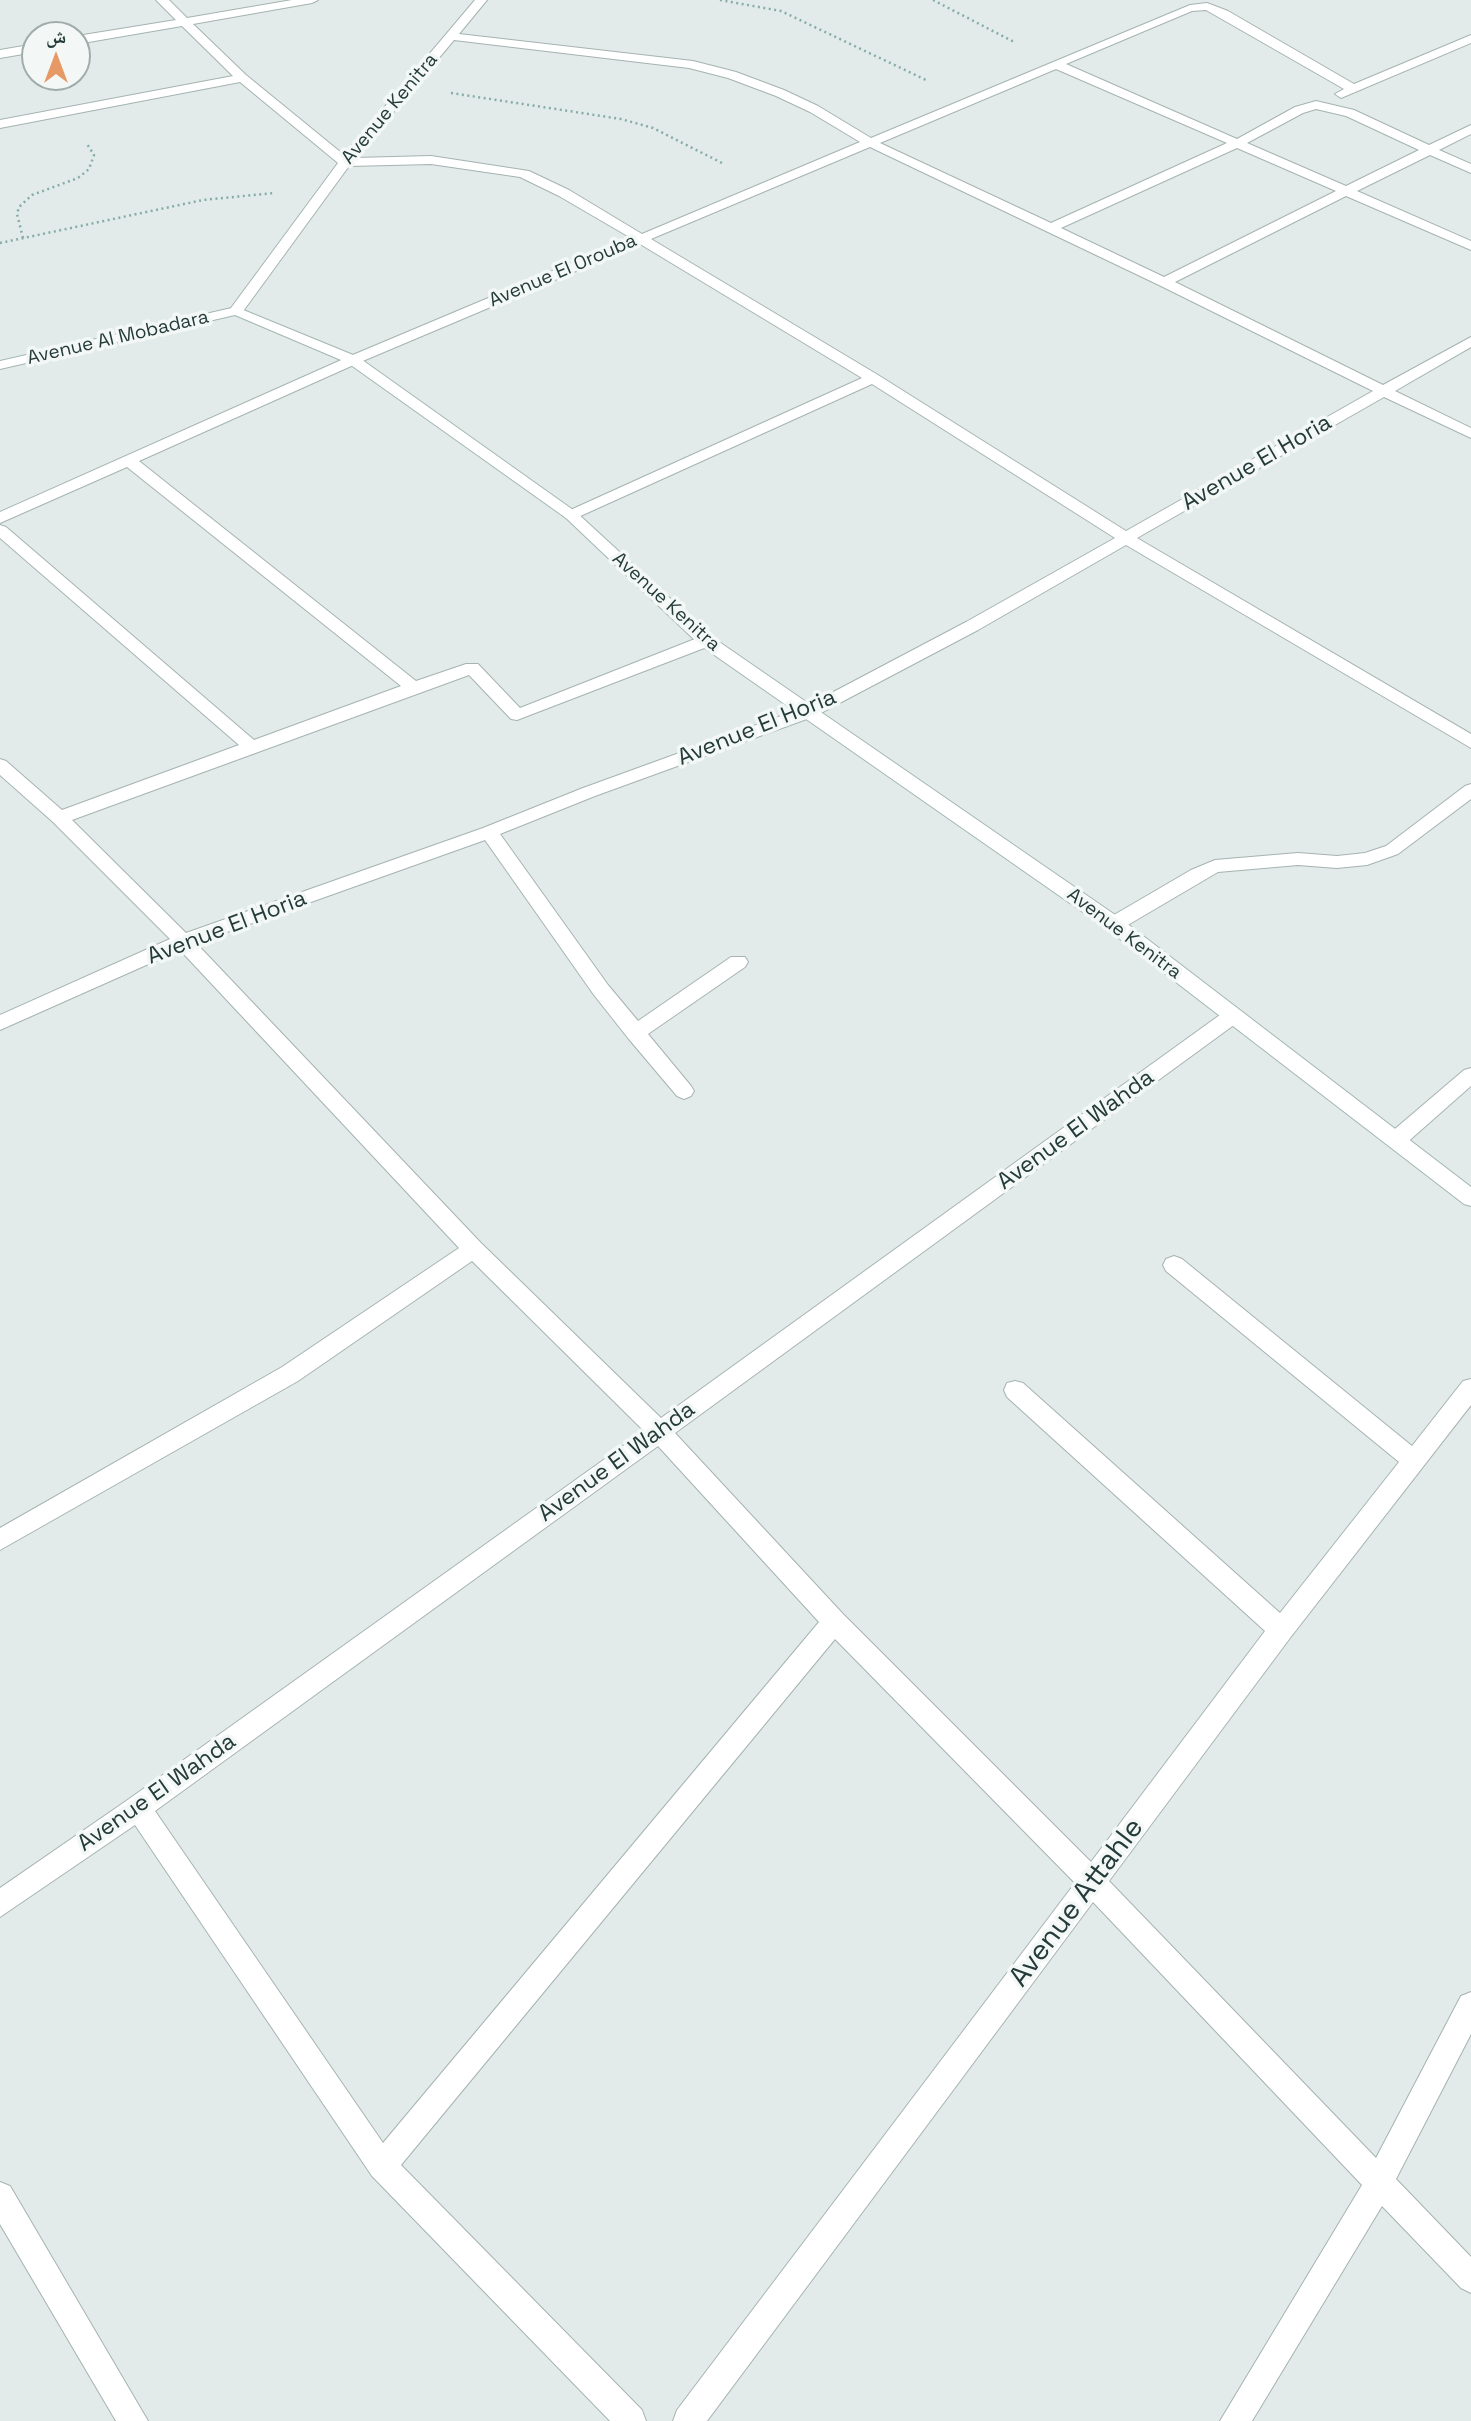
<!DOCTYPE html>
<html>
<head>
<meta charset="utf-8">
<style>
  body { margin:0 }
  #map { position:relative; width:1471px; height:2421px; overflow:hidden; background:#e2ebe9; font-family:"Space Grotesk","Noto Naskh Arabic",sans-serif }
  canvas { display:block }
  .north { position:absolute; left:21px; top:21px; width:70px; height:70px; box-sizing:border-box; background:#f3f8f6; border:2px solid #a0acaa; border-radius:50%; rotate:0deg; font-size:19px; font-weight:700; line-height:28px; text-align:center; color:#243b39 }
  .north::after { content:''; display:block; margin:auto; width:24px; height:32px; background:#e79965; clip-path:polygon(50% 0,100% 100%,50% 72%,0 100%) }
</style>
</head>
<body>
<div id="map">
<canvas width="1471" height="2421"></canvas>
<div class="north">ش</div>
</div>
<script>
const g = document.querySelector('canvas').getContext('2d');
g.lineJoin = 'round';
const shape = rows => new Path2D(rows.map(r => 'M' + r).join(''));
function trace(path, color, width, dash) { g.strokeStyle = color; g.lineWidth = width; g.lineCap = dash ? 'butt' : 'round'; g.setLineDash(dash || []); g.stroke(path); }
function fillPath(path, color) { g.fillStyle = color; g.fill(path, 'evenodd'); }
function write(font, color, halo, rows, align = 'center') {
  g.font = font + ' "Space Grotesk",sans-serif'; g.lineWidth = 7; g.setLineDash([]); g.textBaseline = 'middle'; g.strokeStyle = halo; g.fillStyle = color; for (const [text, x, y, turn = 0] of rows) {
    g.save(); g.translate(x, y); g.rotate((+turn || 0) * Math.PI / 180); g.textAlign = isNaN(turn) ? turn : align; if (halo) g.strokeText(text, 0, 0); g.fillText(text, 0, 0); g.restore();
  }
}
const path = shape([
  [720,0,781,11,926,80],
  [933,0,1016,43],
  [451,93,621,119,653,128,724,164],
  [23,238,17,214,19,207,32,195,78,178,89,169,94,155,87,144],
  [0,243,203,200,274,193]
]);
const street = shape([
  [156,0,169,0,187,18,292,0,318,0,312,3,193,24,246,75,344,155,475,0,487,0,459,34,693,61,736,72,784,90,818,106,871,138,1190,5,1207,3,1228,11,1354,84,1471,35,1471,43,1341,98,1335,94,1344,89,1206,10,1192,11,1066,64,1237,139,1295,107,1316,101,1354,110,1429,145,1471,125,1471,134,1439,150,1471,164,1471,173,1430,155,1357,191,1471,241,1471,250,1346,196,1175,282,1383,385,1471,337,1471,347,1395,391,1471,428,1471,438,1384,397,1137,538,1471,734,1471,748,1126,545,978,630,815,716,595,796,500,834,608,985,638,1021,731,957,745,957,748,962,745,967,648,1034,691,1086,694,1091,691,1096,684,1099,677,1096,628,1038,594,995,485,840,196,943,481,1243,661,1418,1224,1012,1238,1012,1241,1017,1238,1022,675,1433,843,1614,1091,1862,1265,1631,1007,1397,1004,1390,1007,1383,1015,1381,1023,1383,1280,1613,1399,1462,1166,1271,1163,1265,1166,1259,1174,1256,1182,1259,1412,1446,1463,1381,1471,1379,1471,1405,1290,1638,1109,1881,1376,2158,1461,1996,1471,1992,1471,2034,1396,2179,1471,2257,1471,2293,1461,2288,1382,2206,1252,2421,1220,2421,1362,2185,1093,1902,707,2421,673,2421,677,2410,1075,1883,835,1639,401,2165,642,2410,646,2421,610,2421,372,2176,135,1825,0,1917,0,1888,129,1799,644,1431,472,1261,298,1381,0,1550,0,1528,282,1367,459,1248,180,950,0,1030,0,1015,170,939,53,822,0,775,0,759,6,761,62,810,239,745,0,538,0,525,6,527,254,740,401,686,127,467,0,523,0,512,348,357,631,238,559,196,520,177,431,164,349,166,241,314,231,314,231,308,338,163,240,82,0,128,0,120,233,76,182,26,77,44,77,36,176,20,156,0],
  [454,40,689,68,728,78,776,96,810,112,860,142,642,234,569,190,529,171,431,156,355,158,454,40],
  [1056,69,1227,143,1051,223,880,143,1056,69],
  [1316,109,1346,116,1419,150,1346,186,1247,143,1303,113,1316,109],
  [870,147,1159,285,1373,391,1126,531,878,375,651,239,870,147],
  [1237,148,1336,191,1164,277,1061,228,1237,148],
  [640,244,862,378,566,512,563,515,566,518,576,518,872,384,1115,538,966,622,803,708,583,788,483,828,186,933,72,820,469,675,511,719,517,720,712,645,714,641,712,637,700,637,520,708,478,664,466,664,416,681,139,461,358,363,640,244],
  [658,1446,819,1622,383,2143,155,1811,658,1446],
  [35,44,35,52,0,58,0,50,35,44],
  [1471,784,1471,799,1398,854,1367,865,1337,868,1298,865,1218,872,1121,929,1114,931,1107,929,1105,924,1107,919,1191,870,1215,860,1298,853,1337,856,1365,853,1386,846,1465,786,1471,784],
  [1471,1068,1471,1086,1403,1146,1396,1148,1389,1146,1386,1140,1389,1134,1464,1070,1471,1068],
  [0,2182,10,2186,148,2421,116,2421,0,2224,0,2182]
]);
const secondary = shape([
  [236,307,358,357,576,512,712,637,1121,919,1471,1187,1471,1206,1464,1204,1107,929,700,645,566,518,348,363,235,315,0,369,0,361,236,307]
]);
const farStreetnames = [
  ["Avenue Kenitra",390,109,-50],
  ["Avenue El Orouba",563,271,-23],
  ["Avenue Al Mobadara",118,338,-13],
  ["Avenue Kenitra",666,602,42],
  ["Avenue Kenitra",1124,934,37]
];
const streetNames = [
  ["Avenue El Horia",1257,463,-30],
  ["Avenue El Horia",757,728,-22],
  ["Avenue El Horia",227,928,-21],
  ["Avenue El Wahda",1076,1130,-36],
  ["Avenue El Wahda",617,1462,-36],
  ["Avenue El Wahda",157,1793,-35]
];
const nearStreetnames = [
  ["Avenue Attahle",1077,1903,-53]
];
trace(street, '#a5b3b1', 2);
trace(secondary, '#a2b6b2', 2);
trace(path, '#85ada6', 2.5, [2, 3.5]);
fillPath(street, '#fff');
fillPath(secondary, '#fff');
write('19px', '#243b39', '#f3f8f6', farStreetnames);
write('23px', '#243b39', '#f3f8f6', streetNames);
write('28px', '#243b39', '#f3f8f6', nearStreetnames);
</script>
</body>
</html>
